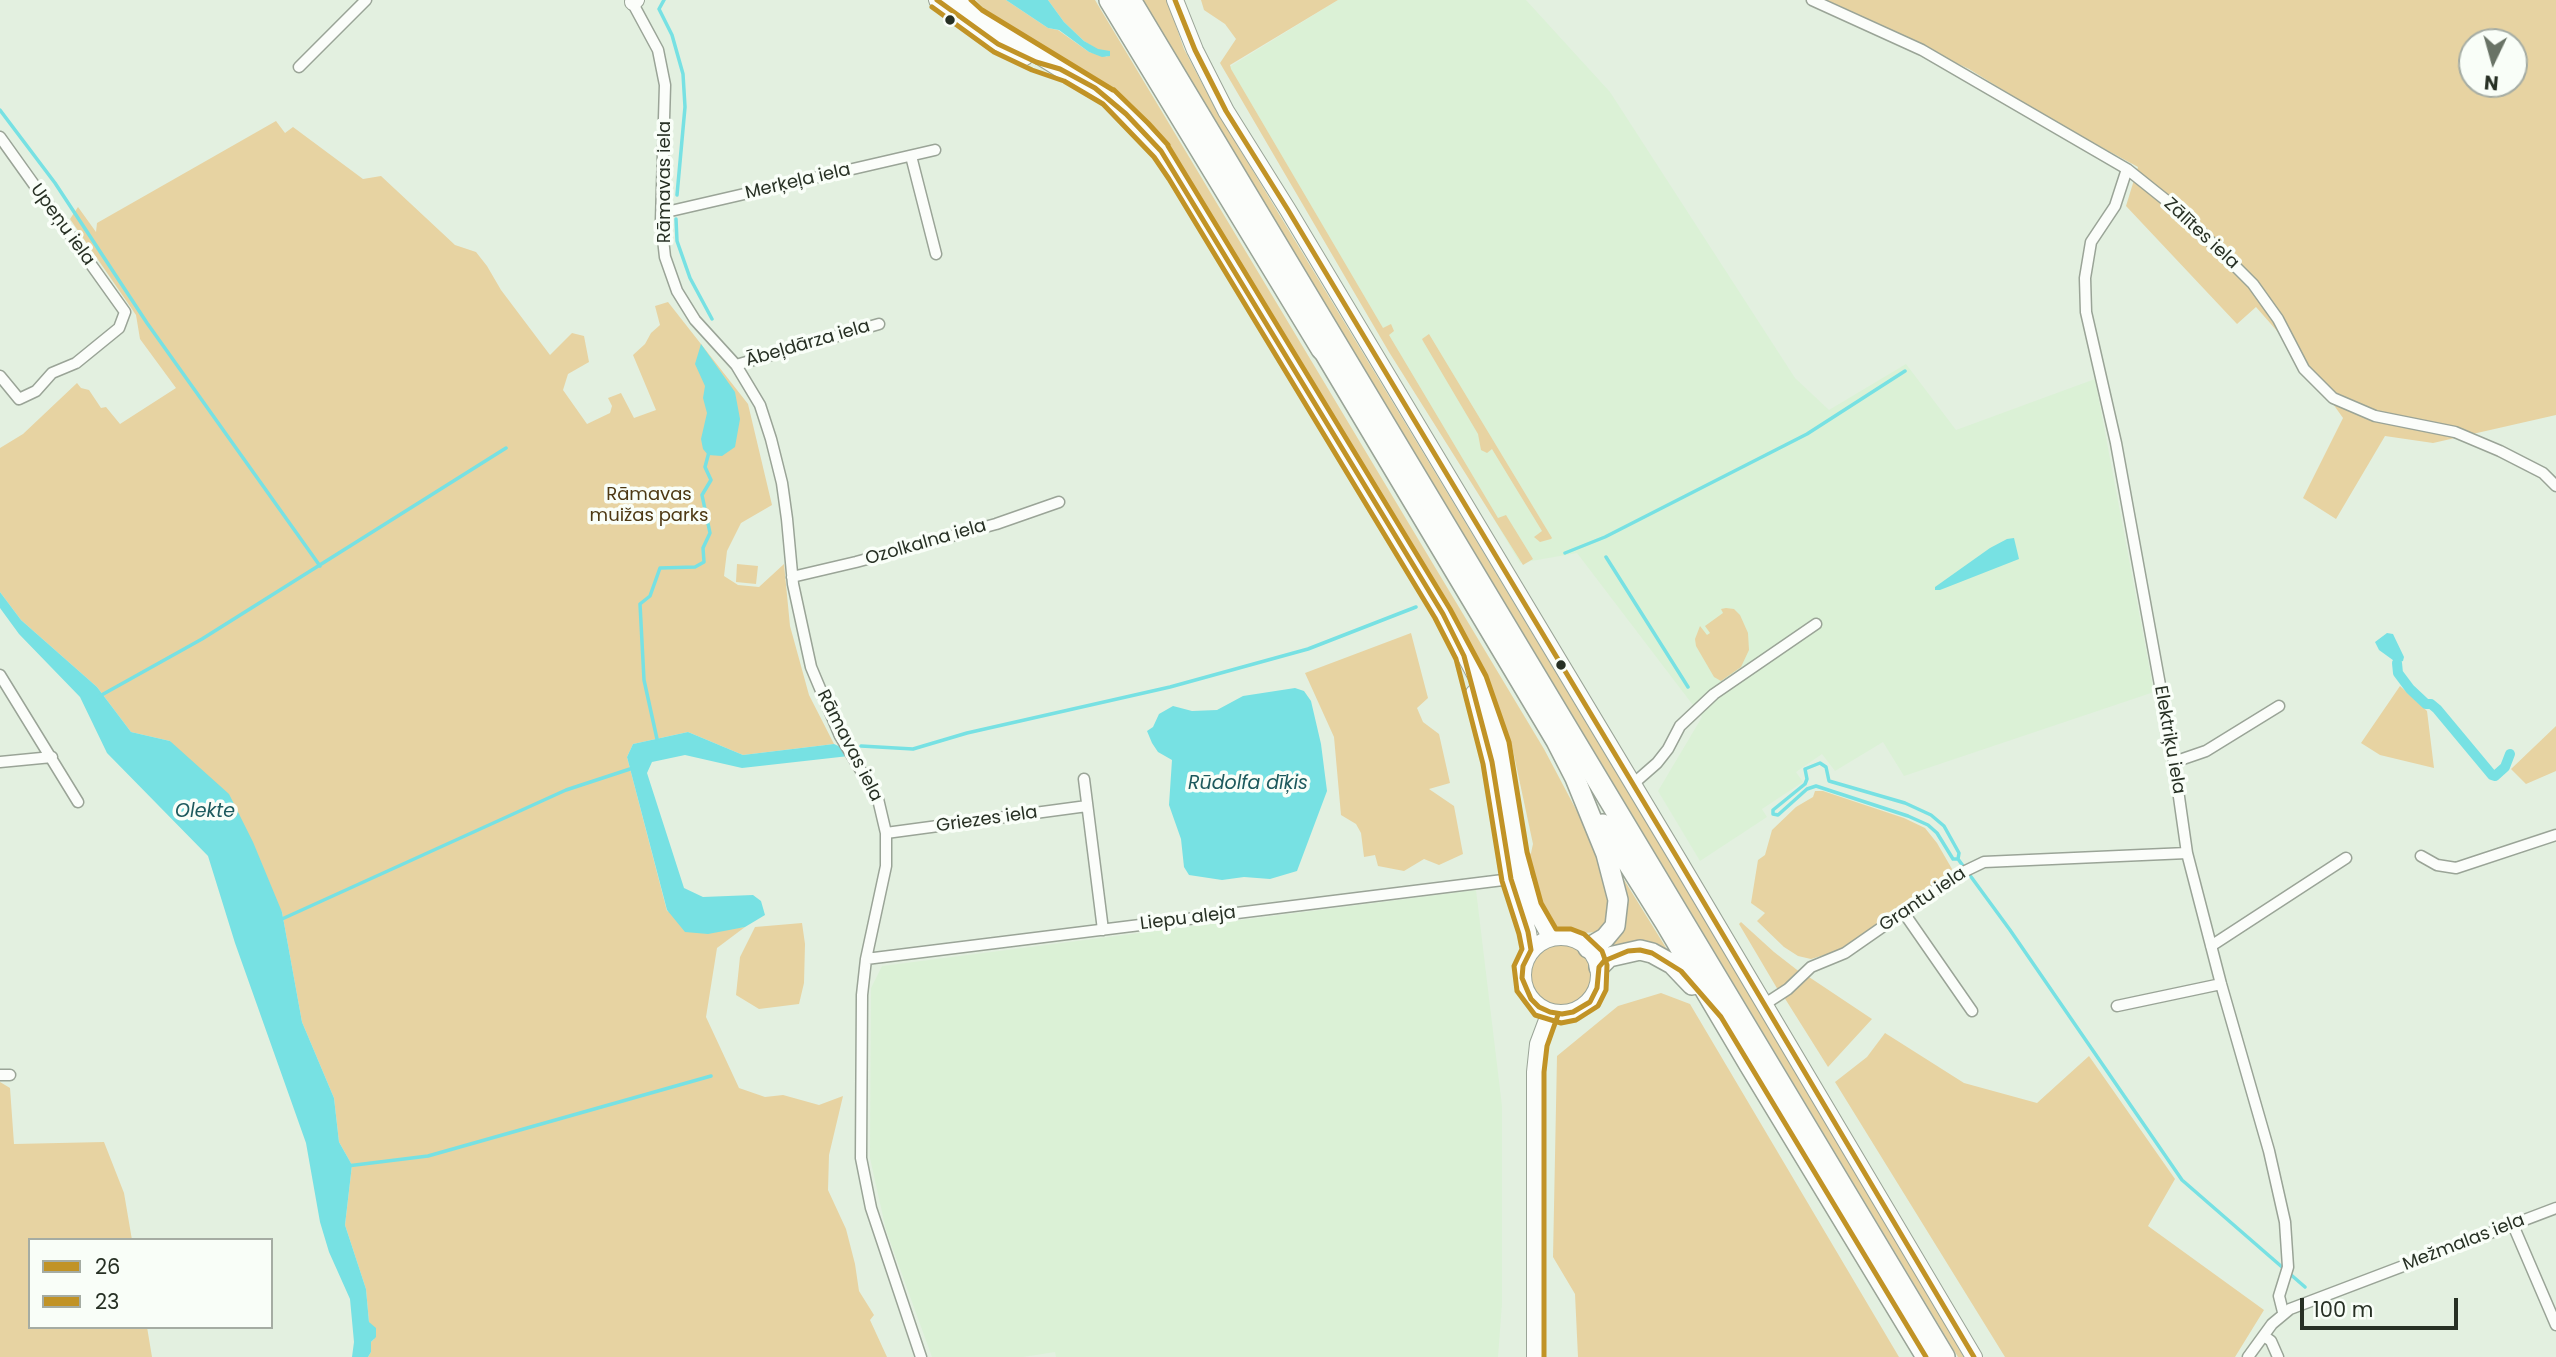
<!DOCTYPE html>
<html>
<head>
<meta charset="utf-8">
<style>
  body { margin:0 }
  #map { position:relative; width:2556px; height:1357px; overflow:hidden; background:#e3f0e0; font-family:Poppins,sans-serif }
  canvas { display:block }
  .legend { position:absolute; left:28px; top:1238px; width:245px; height:91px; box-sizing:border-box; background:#f9fef8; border:2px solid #a5aca3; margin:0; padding:9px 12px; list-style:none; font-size:21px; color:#273024 }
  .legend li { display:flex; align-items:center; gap:14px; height:35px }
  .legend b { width:35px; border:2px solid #a5aca3 }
  .north { position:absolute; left:2458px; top:28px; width:70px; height:70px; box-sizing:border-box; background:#f9fef8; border:2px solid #a5aca3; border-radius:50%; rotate:185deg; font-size:19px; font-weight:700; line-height:28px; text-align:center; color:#273024 }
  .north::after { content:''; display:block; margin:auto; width:24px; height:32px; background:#697366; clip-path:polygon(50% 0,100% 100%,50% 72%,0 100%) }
  .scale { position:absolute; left:2300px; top:1298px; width:158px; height:32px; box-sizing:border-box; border:4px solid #273024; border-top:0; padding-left:9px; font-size:21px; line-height:24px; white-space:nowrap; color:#273024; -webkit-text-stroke:5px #f9fef8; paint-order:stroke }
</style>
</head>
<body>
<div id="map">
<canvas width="2556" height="1357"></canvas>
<ul class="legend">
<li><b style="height:9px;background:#c19326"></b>26</li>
<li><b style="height:9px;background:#c19326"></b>23</li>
</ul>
<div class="north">N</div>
<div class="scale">100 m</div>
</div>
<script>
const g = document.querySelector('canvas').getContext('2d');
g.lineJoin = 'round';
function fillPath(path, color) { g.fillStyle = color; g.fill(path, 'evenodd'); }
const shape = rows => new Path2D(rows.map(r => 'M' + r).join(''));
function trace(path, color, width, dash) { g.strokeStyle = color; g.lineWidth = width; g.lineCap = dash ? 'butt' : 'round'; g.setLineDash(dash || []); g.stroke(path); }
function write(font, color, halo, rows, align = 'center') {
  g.font = font + ' Poppins,sans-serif'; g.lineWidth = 7; g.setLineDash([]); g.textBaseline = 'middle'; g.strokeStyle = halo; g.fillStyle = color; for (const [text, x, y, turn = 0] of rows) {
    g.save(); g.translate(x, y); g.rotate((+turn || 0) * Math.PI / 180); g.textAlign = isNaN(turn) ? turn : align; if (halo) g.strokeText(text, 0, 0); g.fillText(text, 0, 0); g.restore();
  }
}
const built = shape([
  [1338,0,1526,0,1610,92,1795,378,1829,410,1906,364,1956,430,2095,379,2154,692,1904,776,1883,742,1835,771,1822,754,1796,772,1803,782,1762,809,1767,817,1700,861,1658,791,1702,717,1577,553,1520,563,1226,69],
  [1476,890,1502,1106,1502,1304,1498,1357,1056,1357,1055,1352,1023,1357,932,1357,886,1230,870,1158,871,988,882,966]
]);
const green = shape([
  [976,0,1006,0,1048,28,1058,30,1089,52,1108,57,1084,41,1064,22,1048,0,1095,0,1544,749,1580,817,1598,862,1609,907,1606,923,1601,929,1596,932,1584,933,1555,926,1542,915,1524,858,1531,853,1533,844,1512,746,1502,723,1174,156,1151,128,1114,94,1077,69,995,21],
  [1143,0,1167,0,1184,49,1215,108,1969,1357,1958,1357],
  [1201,0,1338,0,1230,65,1231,69,1383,328,1391,324,1394,331,1389,335,1498,518,1506,515,1533,559,1523,565,1389,352,1220,63,1236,39,1225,24,1204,10],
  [1822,0,2556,0,2556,415,2433,443,2385,436,2336,519,2303,498,2343,418,2299,356,2256,307,2237,324,2126,206,2138,167,2053,121,1969,69],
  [2472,42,2514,42,2514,84,2472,84],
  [276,121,285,133,293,127,363,179,381,176,455,245,476,252,487,266,501,290,550,355,572,333,584,336,589,362,568,374,563,390,587,424,610,413,612,406,608,398,621,393,634,418,656,410,633,355,645,344,651,333,660,325,655,306,668,302,748,404,772,505,741,523,727,551,724,576,738,585,759,587,784,564,790,626,809,695,834,744,743,755,688,732,633,744,627,757,667,911,729,929,745,927,717,948,706,1017,739,1088,765,1097,783,1095,819,1105,843,1096,829,1155,828,1190,846,1229,855,1264,859,1291,874,1315,870,1320,887,1357,368,1357,371,1352,371,1342,374,1339,369,1322,366,1289,345,1225,352,1165,339,1142,334,1098,302,1022,282,912,170,741,131,732,97,687,21,620,0,592,0,448,23,434,77,383,81,388,89,390,101,408,106,407,120,424,176,388,140,339,136,315,70,219,78,207,96,232,97,223],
  [1429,334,1552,538,1551,539,1540,542,1534,537,1542,531,1509,477,1492,449,1487,453,1481,450,1478,434,1423,341,1422,339],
  [737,564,758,566,756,584,736,582],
  [1726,608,1734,609,1740,615,1748,633,1749,650,1741,667,1721,681,1714,677,1696,646,1695,639,1700,626,1707,635,1710,633,1705,626,1723,613,1721,609],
  [1411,633,1428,698,1417,708,1423,722,1439,734,1450,783,1429,789,1454,806,1463,854,1439,865,1424,859,1404,871,1378,866,1375,855,1364,857,1361,833,1356,824,1341,815,1334,737,1305,673],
  [2400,686,2427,711,2434,768,2380,755,2361,743],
  [2556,726,2556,771,2526,784,2511,769],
  [1815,791,1823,791,1904,818,1925,828,1937,843,1952,869,1950,874,1844,949,1811,959,1798,956,1784,947,1757,921,1765,913,1751,903,1758,860,1765,855,1772,830,1796,807,1813,797],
  [1610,857,1668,951,1609,948],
  [1741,922,1774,952,1801,973,1778,990,1739,924],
  [802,923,805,944,804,983,799,1004,759,1009,736,995,740,957,755,927],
  '1531 976a31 31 0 1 1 62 0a31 31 0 1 1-62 0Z',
  [1809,977,1872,1019,1828,1067,1784,997],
  [1661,993,1690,1004,1899,1357,1578,1357,1575,1294,1553,1257,1557,1056,1618,1006],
  [1885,1033,1964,1083,2037,1103,2089,1056,2175,1179,2148,1226,2264,1310,2235,1357,2005,1357,1835,1082,1867,1057],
  [0,1082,10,1088,14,1144,104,1142,124,1193,132,1240,30,1240,30,1327,147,1327,152,1357,0,1357]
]);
const water = shape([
  [1006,0,1048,0,1064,22,1084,41,1098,49,1110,51,1110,56,1102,57,1089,52,1059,30,1048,28],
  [701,344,735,392,740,419,735,447,722,456,708,455,703,449,701,439,707,413,703,398,705,386,695,364],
  [2014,538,2019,559,1940,590,1935,590,1935,587,1990,548,2007,539],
  [0,592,21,620,97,687,131,732,170,741,229,794,253,842,282,912,302,1022,334,1098,339,1142,352,1165,345,1225,366,1289,369,1322,376,1328,376,1337,371,1342,371,1352,368,1357,352,1357,354,1342,350,1299,329,1252,320,1222,306,1143,235,943,208,856,107,753,80,697,19,634,0,608],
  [2387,633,2393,634,2404,657,2403,661,2397,663,2379,650,2375,642],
  [1295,688,1304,691,1311,701,1321,744,1327,791,1297,871,1270,879,1244,877,1222,880,1189,875,1184,867,1181,839,1169,805,1172,760,1158,752,1152,743,1147,731,1153,727,1159,714,1173,706,1192,711,1217,710,1243,696],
  [688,732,743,755,834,744,845,749,849,756,742,768,685,755,652,762,647,773,684,888,703,897,753,895,761,901,765,915,745,927,708,934,685,932,667,910,627,757,633,744]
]);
const stream = shape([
  [664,0,659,9,672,35,683,74,685,107,677,195],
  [0,110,55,183,147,323,320,566],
  [676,219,677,241,690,278,712,319],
  [1565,553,1605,537,1807,434,1905,371],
  [1606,557,1688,687],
  [98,697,202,639,506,448],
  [657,739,644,680,640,604,650,596,660,568,695,567,704,562,703,548,710,533,702,495,711,480,705,467,709,452],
  [861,746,913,749,967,733,1170,687,1308,649,1416,607],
  [1958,859,1959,853,1944,826,1931,815,1905,803,1829,781,1826,767,1820,763,1805,769,1807,779,1805,784,1773,810,1773,814,1778,815,1807,789,1816,786,1908,816,1928,825,1937,833,1953,859,1958,859,2010,930,2182,1180,2305,1287],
  [282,919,566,790,630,769],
  [347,1166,428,1156,711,1076]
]);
const canal = shape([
  [2397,663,2398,673,2410,689,2426,704,2431,704,2437,709,2492,775,2495,776,2505,767,2510,754]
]);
const minor = shape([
  [631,0,658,50,665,85,661,221,665,257,677,291,695,320,736,365,760,405,771,439,782,483,787,519,793,584,811,667,840,736,878,799,886,833,886,866,866,959,862,995,861,1158,871,1208,921,1357],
  [1812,0,1922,50,2127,169,2182,213,2253,284,2278,319,2304,369,2333,398,2375,416,2455,432,2500,451,2543,473,2556,486],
  [299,67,366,0],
  [0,137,125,312,119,328,76,363,52,373,36,391,19,399,0,376],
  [911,156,936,254],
  [2127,169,2115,206,2091,242,2085,278,2086,312,2116,443,2174,762,2187,853,2221,984,2269,1151,2285,1222,2288,1267,2279,1296,2283,1312],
  [662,213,935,150],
  [736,365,879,324],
  [792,577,856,562,996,524,1059,502],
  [0,675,78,802],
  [0,762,52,757],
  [2174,762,2206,751,2279,706],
  [1084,779,1103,930],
  [1633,784,1657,763,1668,749,1680,726,1714,694,1816,624],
  [886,833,1087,806],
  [2421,856,2437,865,2456,868,2556,835],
  [1904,913,1972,1011],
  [2211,946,2346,858],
  [866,959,1511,879],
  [1765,1004,1788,989,1811,967,1845,953,1957,875,1984,862,2187,853],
  [2117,1006,2221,984],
  [0,1075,10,1075],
  [2513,1225,2556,1325],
  [2264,1336,2271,1341,2278,1357],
  [2248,1357,2272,1324,2290,1309,2556,1208]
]);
const secondary = shape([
  [937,0,980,33,1025,57],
  [957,0,977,17,1060,69,1108,97,1161,151,1176,174,1443,614,1478,680,1501,744,1523,877,1533,906,1551,938],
  [1175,0,1195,50,1226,111,1288,210,1678,859,1974,1357],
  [633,2,636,0],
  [1474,693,1497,788,1511,879,1528,932,1531,950],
  '1523 975a38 38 0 1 1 76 0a38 38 0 1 1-76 0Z',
  [1535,1357,1535,1072,1538,1044,1550,1012]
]);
const trunk = shape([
  [1322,349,1556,741,1575,778,1606,854,1618,900,1615,926,1605,938,1588,948],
  [1603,824,1665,923,1749,1065,1926,1357],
  [1599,967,1609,957,1640,950,1652,953,1672,964,1692,985]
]);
const motorway = shape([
  [1110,0,1322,349],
  [1130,0,1944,1357]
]);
const bus1 = shape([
  [937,0,998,44,1036,62,1060,69,1095,88,1126,114,1161,151,1443,614,1464,656,1492,762,1511,879,1528,932,1531,950,1523,966,1522,978,1531,999,1539,1007,1550,1012,1562,1014,1573,1012,1590,1002,1597,988,1599,967,1604,961,1628,951,1640,950,1652,953,1681,971,1721,1017,1926,1357],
  [1175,0,1195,50,1226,111,1288,210,1678,859,1974,1357]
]);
const bus2 = shape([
  [971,0,982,10,1113,90],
  [932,7,994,52,1032,70,1064,81,1103,104,1154,157,1169,179,1435,618,1456,659,1483,764,1502,881,1519,934,1522,949,1514,966,1517,991,1535,1015,1561,1023,1576,1020,1598,1006,1606,990,1607,965,1602,951,1584,934,1571,929,1556,929,1541,903,1527,852,1509,742,1486,676,1450,609,1168,146],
  [1114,90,1148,123,1168,145],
  [1544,1357,1544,1072,1547,1046,1558,1015]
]);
const markers = [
  [950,20,6,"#273024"],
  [1561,665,6,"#273024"]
];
const streetNames = [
  ["Rāmavas iela",665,182,-90],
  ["Merķeļa iela",798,182,-13],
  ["Upeņu iela",62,225,54],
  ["Zālītes iela",2201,234,43],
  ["Ābeļdārza iela",808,344,-16],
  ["Ozolkalna iela",926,543,-16],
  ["Elektriķu iela",2169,740,80],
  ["Rāmavas iela",849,746,63],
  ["Griezes iela",987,820,-8],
  ["Grantu iela",1923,900,-34],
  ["Liepu aleja",1188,919,-7],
  ["Mežmalas iela",2464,1243,-21]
];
const parkNames = [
  ["Rāmavas",649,495],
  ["muižas parks",649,516]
];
const waterNames = [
  ["Rūdolfa dīķis",1248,784],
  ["Olekte",205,812]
];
fillPath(built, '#dbf1d6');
fillPath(green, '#e7d3a2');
fillPath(water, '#77e1e3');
trace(stream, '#77e1e3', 3.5);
trace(canal, '#77e1e3', 10);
trace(minor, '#9aa497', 13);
trace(secondary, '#9aa497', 18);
trace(trunk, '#9aa497', 22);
trace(motorway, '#9aa497', 24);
trace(minor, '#fbfdfa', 10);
trace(secondary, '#fbfdfa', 16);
trace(trunk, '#fbfdfa', 19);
trace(motorway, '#fbfdfa', 21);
trace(bus1, '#c19326', 5);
trace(bus2, '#c19326', 5);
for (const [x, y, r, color] of markers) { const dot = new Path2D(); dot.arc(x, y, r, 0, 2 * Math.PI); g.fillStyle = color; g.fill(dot); trace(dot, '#f9fef8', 2.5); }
write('18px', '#273024', '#f9fef8', streetNames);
write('18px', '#4d3813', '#f9fef8', parkNames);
write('italic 19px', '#1d595d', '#f9fef8', waterNames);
</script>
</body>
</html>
